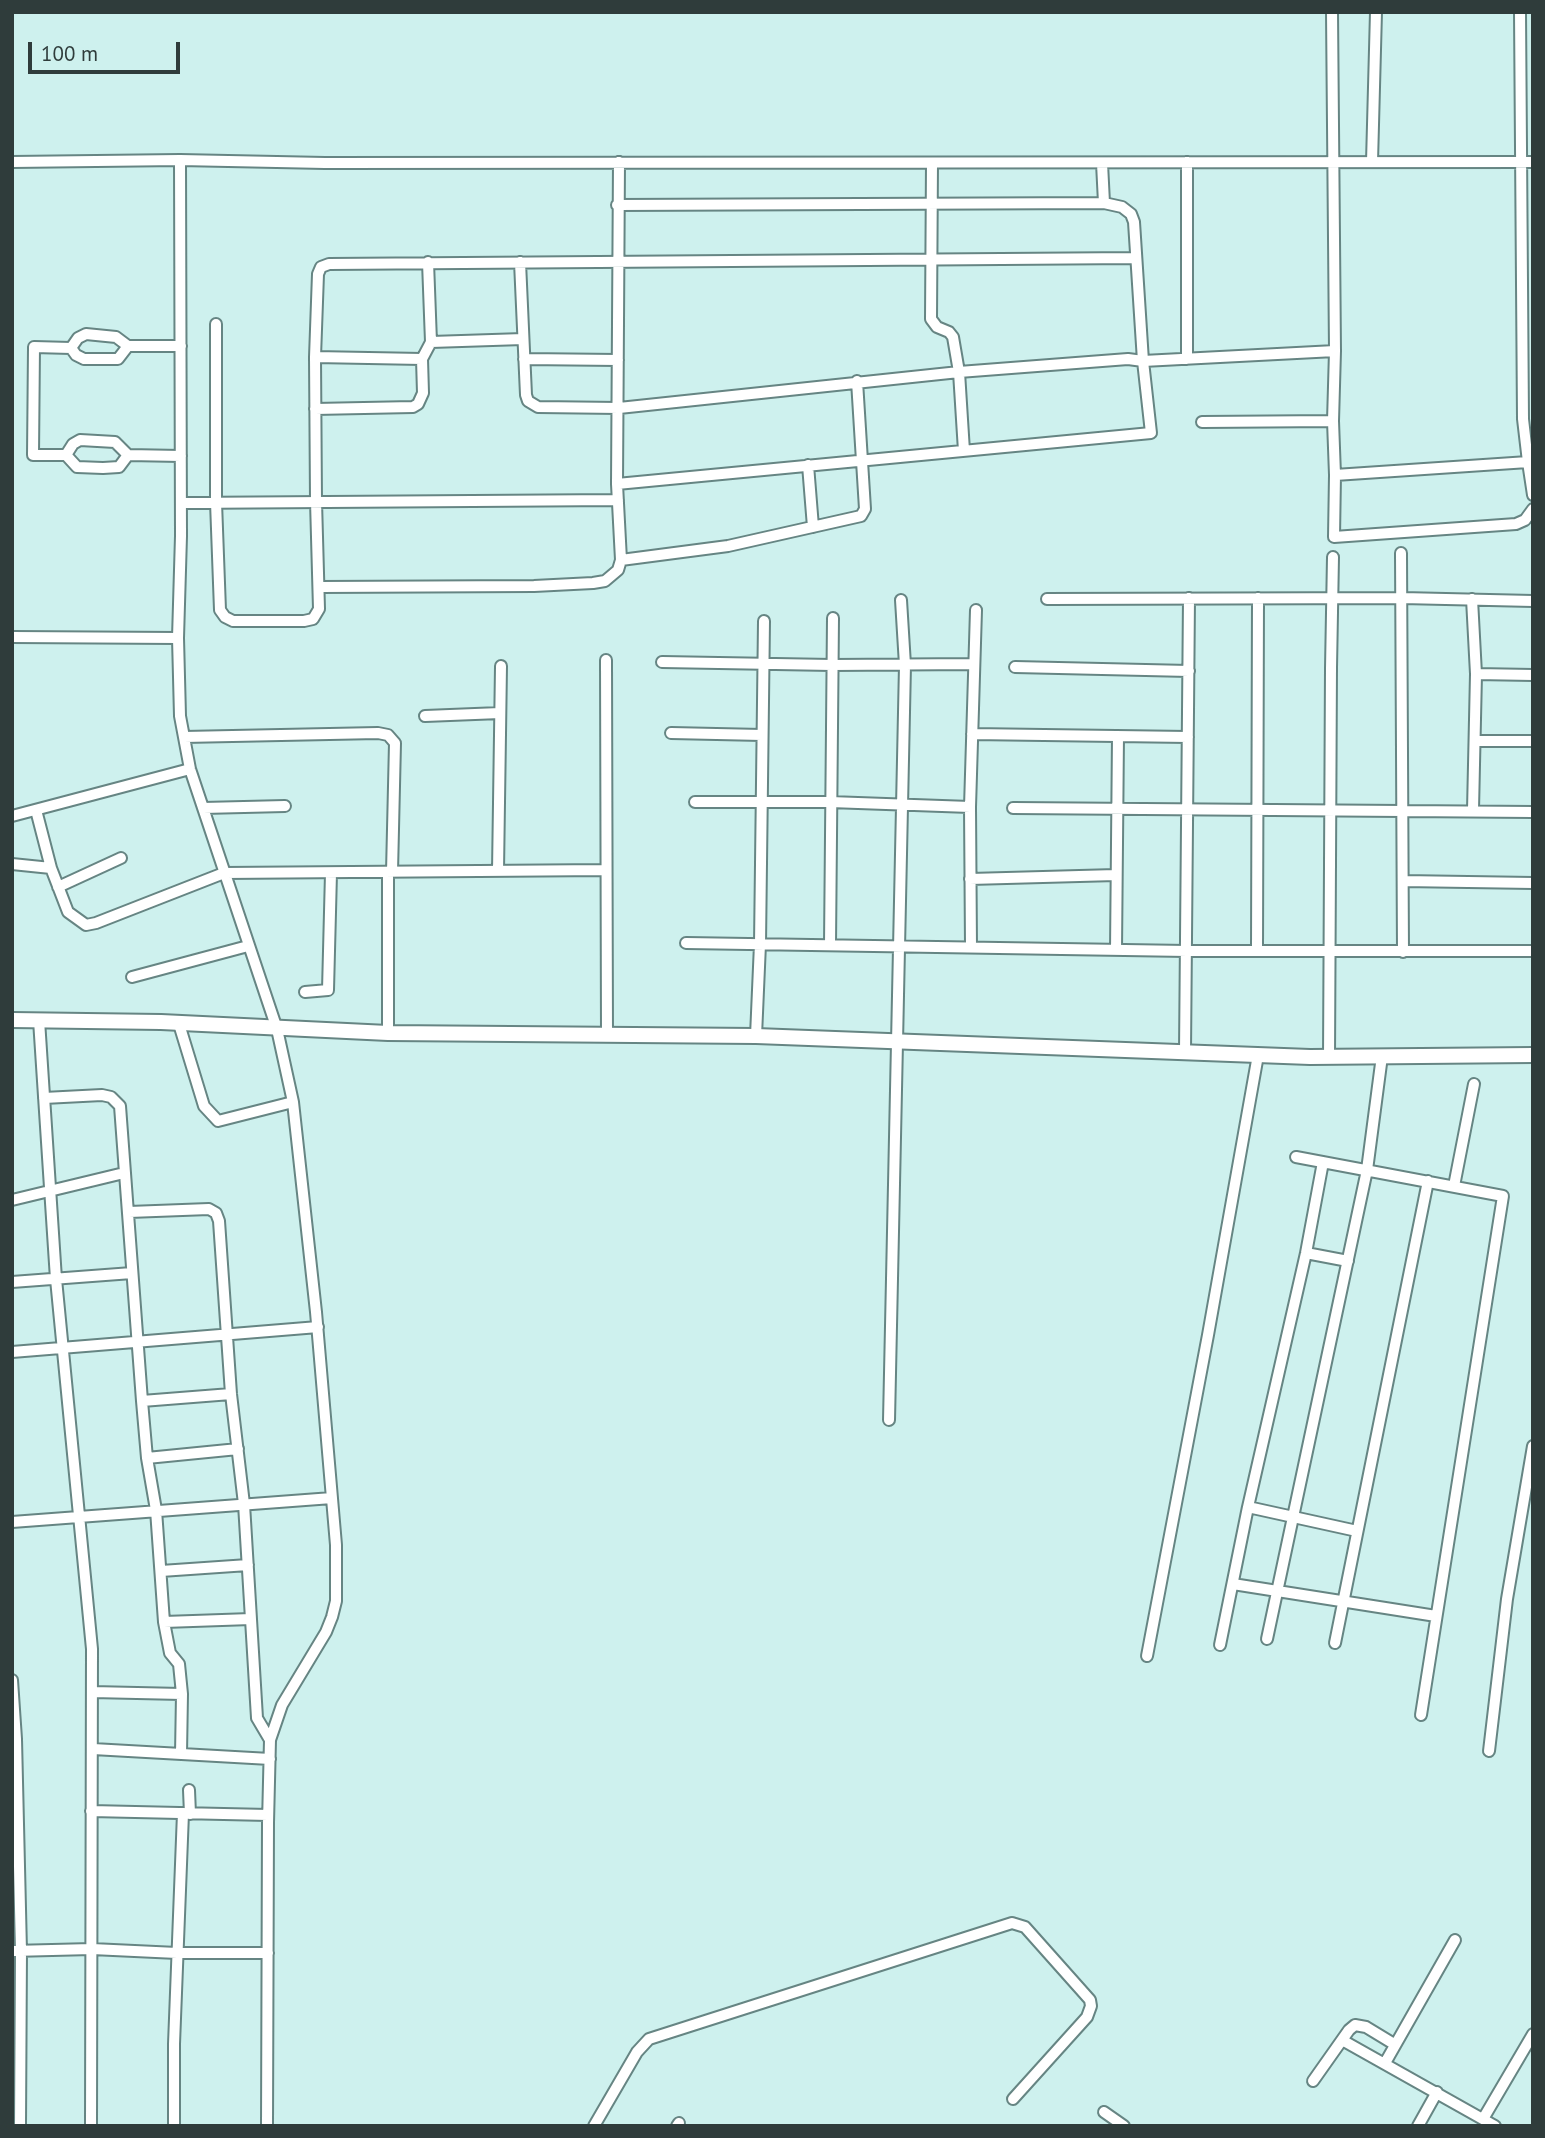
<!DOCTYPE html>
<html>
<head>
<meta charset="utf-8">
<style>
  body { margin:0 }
  #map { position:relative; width:1545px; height:2138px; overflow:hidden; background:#cef1ee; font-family:"PT Sans",sans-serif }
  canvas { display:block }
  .frame { position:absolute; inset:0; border:14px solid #2f3c3b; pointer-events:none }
  .scale { position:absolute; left:28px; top:42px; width:152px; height:32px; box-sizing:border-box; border:4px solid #2f3c3b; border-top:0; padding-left:9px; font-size:21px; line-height:24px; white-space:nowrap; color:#2f3c3b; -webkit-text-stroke:5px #cef1ee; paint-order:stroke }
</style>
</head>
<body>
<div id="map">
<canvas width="1545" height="2138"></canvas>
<div class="frame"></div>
<div class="scale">100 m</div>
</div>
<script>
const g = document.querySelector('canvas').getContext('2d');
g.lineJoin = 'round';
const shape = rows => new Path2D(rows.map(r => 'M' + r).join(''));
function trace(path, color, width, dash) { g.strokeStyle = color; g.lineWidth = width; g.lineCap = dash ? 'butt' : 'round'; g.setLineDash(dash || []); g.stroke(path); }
const minor = shape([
  [1332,12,1335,351,1333,421,1335,475],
  [1520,12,1523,419,1528,462],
  [12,162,180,160],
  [1372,162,1376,12],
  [932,163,931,319,937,327,949,332,953,337,959,372,964,451],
  [1102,163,1104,203],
  [617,205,1104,203,1122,207,1131,214,1134,222,1143,361,1151,433,617,484],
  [520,262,526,395,528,401,538,407,619,408,959,372,1128,359,1143,361,1335,351],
  [216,324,216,502,220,610,225,617,233,621,304,621,313,619,319,609,316,501,315,357,318,274,321,267,329,264,1136,258],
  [431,342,523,339],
  [181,346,128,346,116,337,86,334,78,338,71,348,34,347,33,455,66,455,77,467,103,468,119,467,128,455,181,456],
  [71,348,76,355,84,359,118,359,128,346],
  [315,357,422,359],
  [524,359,618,360],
  [1187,359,1187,162],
  [315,409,413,407,418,404,423,393,422,359,431,342,428,262],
  [1202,422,1333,421],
  [66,455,73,444,80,440,115,442,128,455],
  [808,465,813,527],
  [1533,495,1528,462,1335,475,1334,537,1516,524,1525,520,1533,509],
  [181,503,618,500],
  [1401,553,1403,952],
  [621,560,728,546,861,516,865,509,857,381],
  [320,587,534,586,593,583,605,581,618,570,621,560,617,484,619,162],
  [1047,599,1402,598,1533,601],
  [1472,599,1476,674,1473,810],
  [12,637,178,638],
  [606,660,607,1035],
  [662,662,832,665,974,664],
  [1015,667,1189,671],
  [1476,674,1533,675],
  [425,716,500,713],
  [671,733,762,735],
  [972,734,1188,737],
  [184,737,378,733,388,735,395,743,392,872],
  [1475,741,1533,741],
  [695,802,830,802,970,807],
  [203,808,285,806],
  [1013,808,1533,812],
  [36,810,51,868,68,912,86,925,96,923,224,873,606,870],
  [12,816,190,769],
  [12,864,51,868],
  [498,871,501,666],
  [388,872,388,1033],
  [970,879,1116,875],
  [1403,881,1533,883],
  [58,887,121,858],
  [686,943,1187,951,1533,951],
  [830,945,833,618],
  [971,947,970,807,976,610],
  [1116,950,1118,736],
  [1257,951,1258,598],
  [132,977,248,946],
  [305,992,328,990,331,873],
  [39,1020,56,1279,92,1649,91,2126],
  [179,1024,204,1106,218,1121,293,1102],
  [756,1036,760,944,764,621],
  [1185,1052,1189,598],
  [1329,1057,1331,668,1333,557],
  [44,1098,102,1095,111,1097,120,1106,142,1401,147,1458,156,1510,164,1622,170,1653,179,1664,182,1694,181,1754],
  [1296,1157,1503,1196,1421,1715],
  [1454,1186,1474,1084],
  [12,1200,124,1173],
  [129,1212,209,1209,216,1213,219,1221,231,1394,244,1504,257,1718,270,1740],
  [1306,1253,1348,1261],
  [12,1282,132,1273],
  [12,1352,318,1327],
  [142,1401,231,1394],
  [889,1420,905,665,901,600],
  [147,1458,238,1449],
  [1248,1507,1357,1531],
  [12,1522,332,1498],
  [161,1571,248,1565],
  [1233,1584,1436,1616],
  [164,1622,251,1619],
  [1267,1639,1367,1170,1382,1056],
  [1335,1643,1428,1181],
  [1220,1645,1248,1507,1306,1253,1323,1162],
  [1147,1656,1208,1335,1258,1055],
  [12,1680,16,1739,21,1951,20,2126],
  [92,1692,182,1694],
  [93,1749,270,1759],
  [1489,1751,1507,1599,1533,1446],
  [189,1790,190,1814],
  [91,1811,268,1815],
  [12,1951,92,1949,177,1953,268,1953],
  [1342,2040,1495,2126],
  [1385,2063,1455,1940],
  [1313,2081,1349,2030,1355,2025,1366,2027,1394,2044],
  [1104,2112,1124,2126],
  [1483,2119,1533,2034],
  [174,2126,174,2044,183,1813],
  [267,2126,268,1823,270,1740,282,1705,326,1632,332,1617,336,1601,336,1545,316,1312,293,1102,277,1029,190,769,180,716,178,638,181,536,180,160,325,163,1533,162],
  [594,2126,637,2052,649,2039,1012,1923,1025,1927,1090,2000,1091,2006,1087,2017,1013,2099],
  [677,2126,679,2123],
  [1418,2126,1437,2092]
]);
const major = shape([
  [12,1020,161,1022,388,1033,756,1036,1310,1057,1533,1055]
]);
trace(minor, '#668583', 14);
trace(major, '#668583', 18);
trace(minor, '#fff', 10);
trace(major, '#fff', 14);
</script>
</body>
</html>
